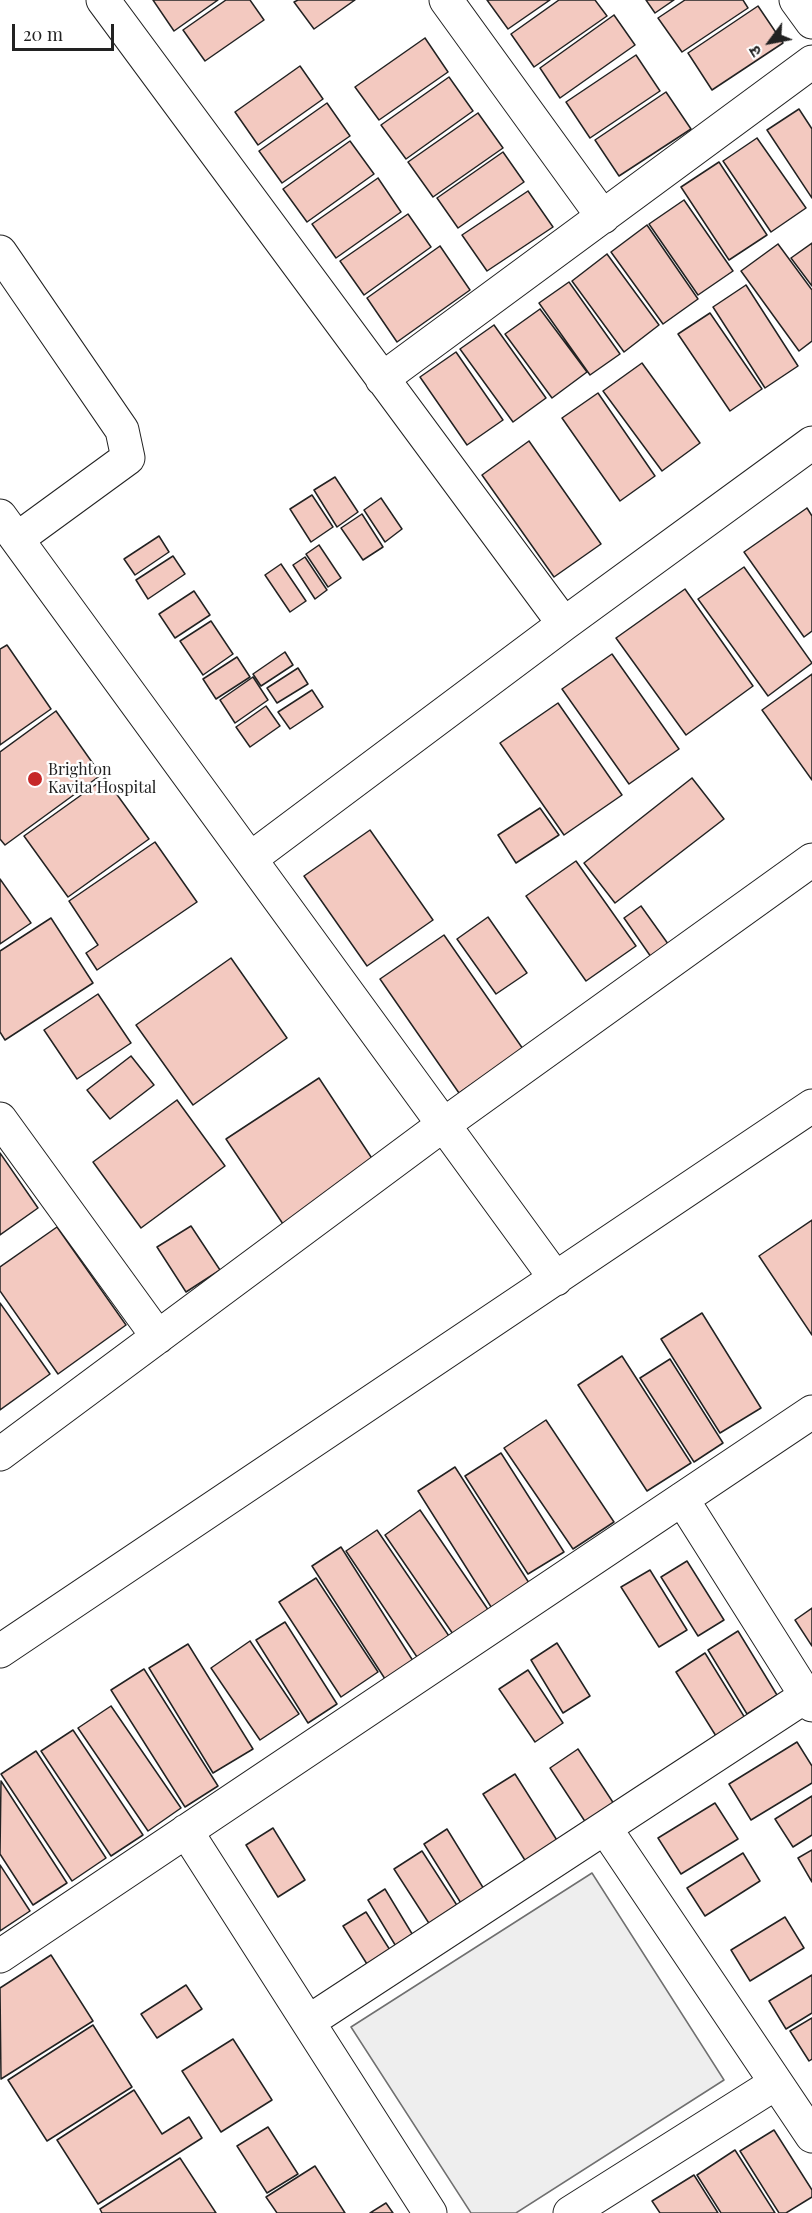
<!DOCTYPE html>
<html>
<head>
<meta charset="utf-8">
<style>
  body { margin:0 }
  #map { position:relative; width:812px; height:2213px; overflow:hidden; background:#fff; font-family:"Playfair Display","Noto Sans Devanagari",serif }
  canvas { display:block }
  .north { position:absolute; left:740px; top:12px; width:60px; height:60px; -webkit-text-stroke:4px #fff; paint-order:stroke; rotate:238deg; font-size:16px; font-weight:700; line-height:24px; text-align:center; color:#222 }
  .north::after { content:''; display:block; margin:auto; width:21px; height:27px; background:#222; clip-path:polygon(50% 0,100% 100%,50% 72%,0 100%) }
  .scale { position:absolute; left:12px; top:24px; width:102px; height:27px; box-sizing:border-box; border:3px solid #222; border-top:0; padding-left:8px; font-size:18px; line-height:21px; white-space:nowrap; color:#222; -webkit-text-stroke:4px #fff; paint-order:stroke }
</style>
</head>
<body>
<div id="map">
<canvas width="812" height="2213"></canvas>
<div class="north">उ</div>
<div class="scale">20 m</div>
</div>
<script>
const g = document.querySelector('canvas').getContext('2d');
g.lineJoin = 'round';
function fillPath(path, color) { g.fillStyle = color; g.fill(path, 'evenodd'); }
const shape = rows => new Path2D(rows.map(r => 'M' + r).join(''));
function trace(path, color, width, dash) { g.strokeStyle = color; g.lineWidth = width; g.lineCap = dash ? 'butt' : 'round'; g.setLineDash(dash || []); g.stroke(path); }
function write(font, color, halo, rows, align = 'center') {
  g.font = font + ' "Playfair Display",serif'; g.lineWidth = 4.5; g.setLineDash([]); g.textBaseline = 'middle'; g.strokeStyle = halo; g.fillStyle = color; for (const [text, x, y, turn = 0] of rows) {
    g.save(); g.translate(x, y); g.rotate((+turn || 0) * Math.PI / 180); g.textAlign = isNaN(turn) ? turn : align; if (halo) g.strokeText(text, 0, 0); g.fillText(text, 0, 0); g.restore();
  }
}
const green = shape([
  [592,1873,724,2080,516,2213,471,2213,351,2027,592,1873]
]);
const building = shape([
  [153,0,218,0,174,31,153,0],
  [226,0,250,0,264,20,205,61,183,30,226,0],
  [298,0,355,0,314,29,294,2,298,0],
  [487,0,550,0,508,29,487,0],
  [559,0,595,0,607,16,534,67,511,34,559,0],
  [646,0,674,0,655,13,646,0],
  [685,0,743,0,748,8,682,52,658,18,685,0],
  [758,6,783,43,712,90,688,53,758,6],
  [614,15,635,45,560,98,540,68,614,15],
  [425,38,448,72,379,120,355,87,425,38],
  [636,55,660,91,590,138,566,102,636,55],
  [300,66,323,99,258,145,235,112,300,66],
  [449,77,473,111,406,159,381,125,449,77],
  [666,92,691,129,619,176,595,140,666,92],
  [327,103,350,136,282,183,259,151,327,103],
  [799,109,812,129,812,198,767,130,799,109],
  [478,113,503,148,433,197,408,162,478,113],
  [757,138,806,208,771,232,723,161,757,138],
  [350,141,374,174,307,222,283,189,350,141],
  [503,152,524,182,458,228,437,198,503,152],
  [719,162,767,235,729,260,681,187,719,162],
  [378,178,401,212,336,258,312,224,378,178],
  [528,191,553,227,487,271,462,235,528,191],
  [684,200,733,271,698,295,649,224,684,200],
  [408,214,431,247,364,295,340,261,408,214],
  [647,225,698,299,663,324,611,252,647,225],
  [812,243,812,286,791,258,812,243],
  [778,244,812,290,812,341,799,351,741,271,778,244],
  [440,246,470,290,397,342,367,298,440,246],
  [607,254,659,325,624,352,572,281,607,254],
  [569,282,620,354,590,375,539,303,569,282],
  [746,285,798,366,765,388,713,307,746,285],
  [540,309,587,372,552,398,505,334,540,309],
  [710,313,762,389,730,411,678,334,710,313],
  [494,325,546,398,513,422,460,349,494,325],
  [456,352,503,420,467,445,420,377,456,352],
  [642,363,700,443,662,471,603,391,642,363],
  [598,393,655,476,620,501,562,418,598,393],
  [529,441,601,544,554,577,482,475,529,441],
  [335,477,358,512,337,527,314,490,335,477],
  [312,495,333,527,311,542,290,509,312,495],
  [381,498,402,529,385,542,364,510,381,498],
  [807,508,812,516,812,631,804,637,744,552,807,508],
  [362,514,383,547,363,560,341,528,362,514],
  [159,536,169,552,135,575,124,559,159,536],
  [319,545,341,578,328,587,306,554,319,545],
  [173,556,185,574,148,599,136,580,173,556],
  [305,557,327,590,315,599,293,565,305,557],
  [281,564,306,601,290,612,265,575,281,564],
  [744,567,812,663,768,696,698,599,744,567],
  [685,589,753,686,686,735,616,638,685,589],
  [194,591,210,615,175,638,159,614,194,591],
  [211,621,233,654,203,675,180,641,211,621],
  [7,645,51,709,0,745,0,649,7,645],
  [285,652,293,665,261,686,253,674,285,652],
  [612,654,679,749,629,784,562,689,612,654],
  [237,657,250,677,216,699,203,679,237,657],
  [298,668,308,684,277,703,267,688,298,668],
  [812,674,812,780,762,710,812,674],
  [253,677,268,700,235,723,220,700,253,677],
  [312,690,323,707,290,729,278,712,312,690],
  [558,703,622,795,564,835,500,743,558,703],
  [266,706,280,726,250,747,236,727,266,706],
  [56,711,101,775,5,845,0,839,0,752,56,711],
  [105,778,149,839,68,897,24,836,105,778],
  [692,778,724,819,615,903,584,863,692,778],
  [540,808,559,835,516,863,498,835,540,808],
  [370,830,433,920,367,966,304,876,370,830],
  [155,842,197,902,97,970,86,953,98,945,69,901,155,842],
  [576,861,636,946,586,981,526,896,576,861],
  [0,879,31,923,0,944,0,879],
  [641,906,676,955,658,967,624,918,641,906],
  [488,917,527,973,496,994,457,939,488,917],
  [51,918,93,983,5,1040,0,1032,0,951,51,918],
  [444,935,523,1049,459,1093,380,979,444,935],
  [231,958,287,1038,193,1105,136,1025,231,958],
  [98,994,131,1043,77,1079,44,1030,98,994],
  [131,1056,154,1085,110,1119,87,1090,131,1056],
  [319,1078,375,1163,283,1224,226,1139,319,1078],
  [177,1100,225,1166,141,1228,93,1162,177,1100],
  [0,1153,38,1208,0,1235,0,1153],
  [812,1220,812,1335,759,1256,812,1220],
  [191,1226,220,1270,186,1292,157,1247,191,1226],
  [57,1227,126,1325,58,1374,0,1291,0,1267,57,1227],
  [0,1303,50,1374,0,1410,0,1303],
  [702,1313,761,1408,720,1433,661,1339,702,1313],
  [622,1356,691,1463,647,1491,578,1385,622,1356],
  [670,1359,723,1443,694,1462,640,1378,670,1359],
  [546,1420,614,1522,573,1549,504,1448,546,1420],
  [501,1453,564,1552,528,1574,465,1476,501,1453],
  [455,1467,531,1586,493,1610,418,1491,455,1467],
  [420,1510,491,1614,455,1637,385,1535,420,1510],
  [377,1530,451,1639,419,1660,346,1551,377,1530],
  [341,1547,415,1664,387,1682,312,1566,341,1547],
  [687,1561,724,1620,698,1636,661,1577,687,1561],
  [650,1570,687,1630,659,1647,621,1587,650,1570],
  [316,1578,378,1672,341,1697,279,1602,316,1578],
  [812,1608,812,1646,795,1620,812,1608],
  [285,1622,337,1704,308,1723,256,1640,285,1622],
  [738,1631,777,1695,747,1714,708,1650,738,1631],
  [250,1641,299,1714,260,1740,211,1668,250,1641],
  [557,1643,590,1696,563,1713,531,1660,557,1643],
  [188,1644,253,1749,213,1773,149,1668,188,1644],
  [705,1653,745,1718,716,1736,676,1672,705,1653],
  [144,1669,218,1786,185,1807,111,1690,144,1669],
  [528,1670,563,1723,535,1742,499,1689,528,1670],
  [111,1706,181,1808,148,1831,78,1728,111,1706],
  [73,1730,143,1835,111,1856,41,1751,73,1730],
  [797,1742,812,1766,812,1783,751,1820,729,1784,797,1742],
  [578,1749,616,1807,588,1826,550,1768,578,1749],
  [36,1751,106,1858,72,1881,1,1774,36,1751],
  [515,1774,560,1845,528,1865,483,1794,515,1774],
  [1,1781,67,1883,33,1905,0,1854,1,1781],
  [812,1796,812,1835,793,1847,775,1819,812,1796],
  [715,1803,738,1839,681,1874,658,1838,715,1803],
  [273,1828,305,1880,278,1897,246,1845,273,1828],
  [447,1829,487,1894,464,1908,424,1844,447,1829],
  [812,1850,812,1882,798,1858,812,1850],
  [422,1851,460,1910,432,1928,394,1869,422,1851],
  [743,1853,760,1881,705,1916,687,1888,743,1853],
  [0,1865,30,1911,0,1931,0,1865],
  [385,1889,417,1942,400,1953,368,1900,385,1889],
  [366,1912,395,1958,372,1972,343,1926,366,1912],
  [785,1917,804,1948,750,1981,731,1950,785,1917],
  [51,1955,93,2021,1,2079,0,1988,51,1955],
  [812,1975,812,2013,786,2029,769,2001,812,1975],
  [186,1985,202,2009,157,2038,141,2014,186,1985],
  [812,2018,812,2059,809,2061,790,2031,812,2018],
  [93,2025,132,2087,47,2141,8,2080,93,2025],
  [233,2039,272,2100,221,2132,182,2071,233,2039],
  [134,2090,162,2134,189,2117,202,2138,98,2204,57,2140,134,2090],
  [268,2127,298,2174,267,2193,237,2146,268,2127],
  [774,2130,812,2190,812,2197,786,2213,779,2213,740,2151,774,2130],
  [735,2150,775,2213,721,2213,697,2175,735,2150],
  [180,2158,216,2213,102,2213,100,2209,180,2158],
  [315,2166,345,2213,277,2213,266,2197,315,2166],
  [694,2175,718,2213,660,2213,652,2201,694,2175],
  [386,2203,393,2213,370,2213,386,2203]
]);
const minor = shape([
  [103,0,564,624],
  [446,0,603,217],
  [796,0,812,22],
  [0,252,122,430,128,458,17,539],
  [382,379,812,62],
  [0,516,556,1279],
  [250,859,564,624,812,443],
  [0,1119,158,1337],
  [0,1454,443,1125,812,860],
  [682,1499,812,1705],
  [0,1651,812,1106],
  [605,1828,812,2136],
  [186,1831,430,2213],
  [0,1956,812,1412],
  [308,2022,806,1696],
  [570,2213,776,2083]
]);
const markers = [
  [35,779,8,"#c62828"]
];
const poiNames = [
  ["Brighton",48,770],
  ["Kavita Hospital",48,788]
];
fillPath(green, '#eee');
trace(green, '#6f6f6f', 1.5);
fillPath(building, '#f3c9c0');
trace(building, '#222', 1.5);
trace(minor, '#222', 35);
trace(minor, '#fff', 33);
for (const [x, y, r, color] of markers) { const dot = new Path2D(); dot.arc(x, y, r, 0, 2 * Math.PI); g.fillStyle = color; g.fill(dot); trace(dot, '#fff', 2); }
write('16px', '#222', '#fff', poiNames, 'left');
</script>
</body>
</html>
